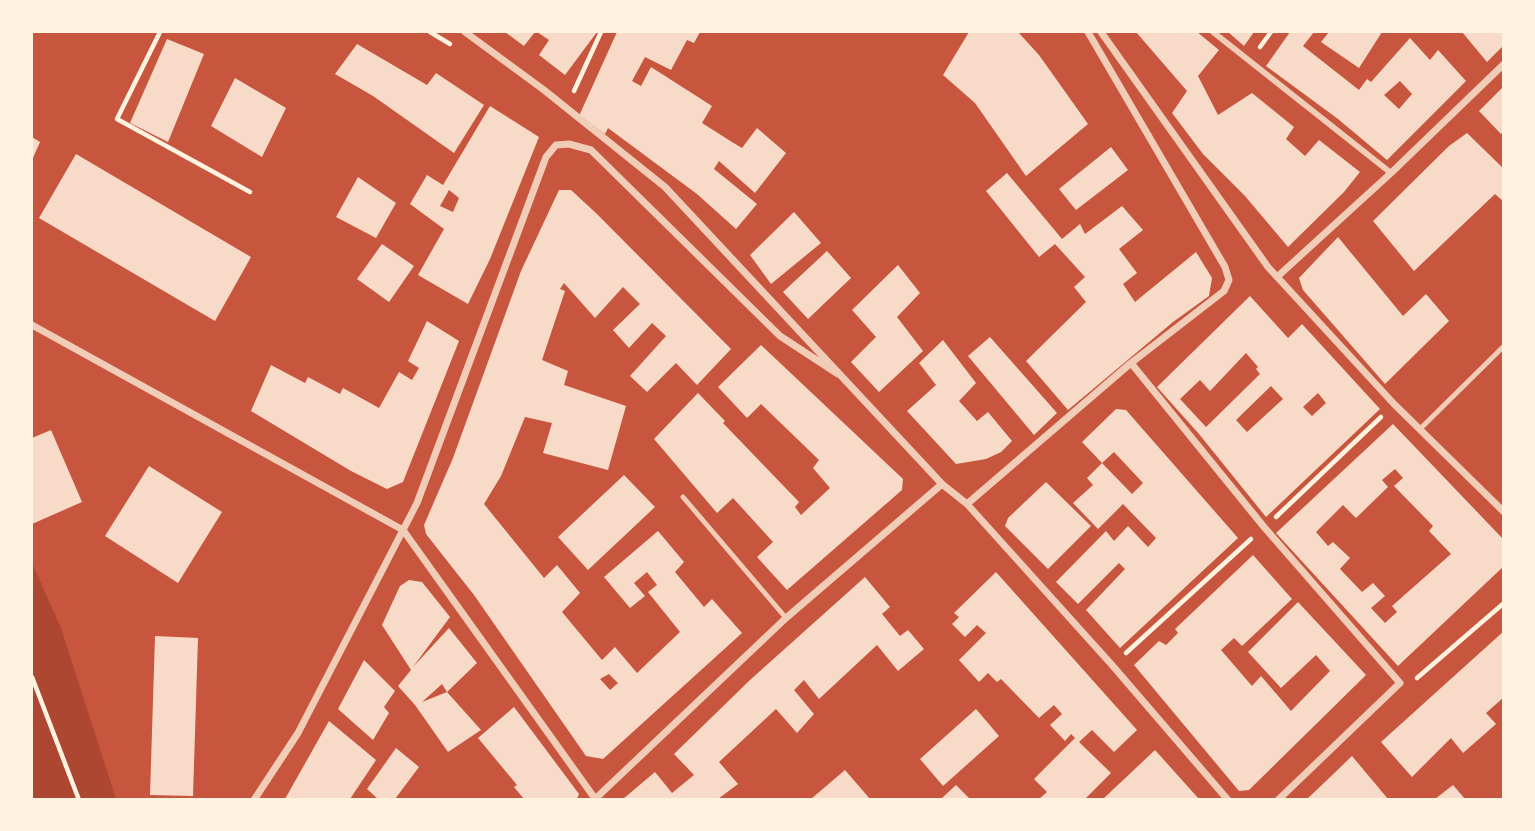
<!DOCTYPE html>
<html>
<head>
<meta charset="utf-8">
<style>
  body { margin:0 }
  #map { position:relative; width:1535px; height:831px; overflow:hidden; background:#c8553d; font-family:"Exo 2",sans-serif }
  canvas { display:block }
  .frame { position:absolute; inset:0; border:33px solid #fff3e0; pointer-events:none }
</style>
</head>
<body>
<div id="map">
<canvas width="1535" height="831"></canvas>
<div class="frame"></div>
</div>
<script>
const g = document.querySelector('canvas').getContext('2d');
g.lineJoin = 'round';
function fillPath(path, color) { g.fillStyle = color; g.fill(path, 'evenodd'); }
const shape = rows => new Path2D(rows.map(r => 'M' + r).join(''));
function trace(path, color, width, dash) { g.strokeStyle = color; g.lineWidth = width; g.lineCap = dash ? 'butt' : 'round'; g.setLineDash(dash || []); g.stroke(path); }
const green = shape([
  [32,563,61,628,116,799,32,799]
]);
const building = shape([
  [505,32,535,32,524,46],
  [537,32,597,32,565,75,539,55,549,40],
  [617,32,700,32,694,43,687,40,671,70,645,57,632,81,641,86,651,67,712,106,702,123,732,142,742,148,757,128,786,153,755,193,719,161,714,169,757,204,736,229,697,194,608,128,605,134,579,116],
  [969,32,1018,32,1039,55,1088,124,1026,176,975,103,943,75],
  [1136,32,1197,32,1219,50,1198,76,1218,115,1252,93,1294,127,1286,139,1305,156,1319,140,1360,172,1344,192,1288,247,1245,196,1203,154,1172,113,1187,91],
  [1228,32,1254,32,1244,46],
  [1290,32,1314,32,1303,46,1359,90,1367,79,1371,82,1410,38,1430,60,1438,50,1466,81,1387,160,1338,119,1266,66],
  [1400,81,1412,94,1399,109,1384,95],
  [1329,32,1382,32,1359,68,1321,42],
  [1462,32,1504,32,1504,45,1487,62],
  [167,39,204,54,168,142,130,123],
  [357,44,427,85,436,73,484,105,454,153,373,96,335,74],
  [235,78,286,108,262,157,211,126],
  [1504,86,1504,131,1501,134,1479,111],
  [490,106,539,137,490,259,468,304,418,275,444,229,410,204,427,175,443,185],
  [449,190,459,198,453,212,440,206],
  [1467,133,1504,169,1504,202,1495,194,1414,271,1373,221,1449,146],
  [32,137,40,142,32,160],
  [1111,147,1128,170,1076,210,1059,189],
  [76,154,251,257,215,321,39,218],
  [1007,173,1062,239,1080,224,1085,234,1122,206,1143,230,1119,249,1137,273,1123,284,1135,302,1196,252,1212,278,1209,296,1173,322,1068,410,1026,361,1086,302,1074,287,1085,277,1055,244,1039,257,986,191],
  [358,177,396,203,376,238,336,217],
  [559,190,571,190,597,214,731,349,697,385,676,363,647,392,630,376,666,336,652,323,629,348,613,330,640,304,623,287,595,318,564,283,560,289,565,291,542,360,568,371,564,385,626,406,608,470,543,453,552,423,525,417,501,476,484,504,544,578,557,565,580,593,562,612,602,660,615,647,637,673,680,632,648,592,657,585,647,572,634,583,645,596,630,608,604,577,658,531,684,562,675,572,704,607,712,599,742,633,603,759,586,756,474,595,426,534,424,525,453,458,521,271],
  [609,674,618,683,610,690,600,679],
  [794,212,821,243,771,284,750,255],
  [1338,237,1403,316,1426,294,1449,321,1385,384,1303,290,1299,278],
  [382,244,414,266,389,302,357,279],
  [827,251,851,278,808,319,783,292],
  [898,265,920,293,897,317,923,351,879,392,851,362,876,337,852,310],
  [1250,296,1288,338,1302,324,1380,409,1266,517,1199,434,1157,387],
  [1246,353,1258,367,1256,369,1260,374,1206,427,1180,399,1200,380,1210,391],
  [1271,386,1283,399,1247,432,1236,420],
  [1318,393,1326,403,1312,416,1303,407],
  [427,321,459,341,403,482,387,489,351,471,251,411,271,365,305,383,308,377,340,394,343,388,379,408,399,372,412,380,419,368,408,361],
  [990,337,1057,413,1034,435,968,356],
  [943,340,976,383,959,401,977,421,988,412,1012,441,1001,452,986,459,956,464,907,411,936,385,919,363],
  [761,345,903,479,902,490,787,590,757,557,773,542,733,498,717,513,654,439,698,393,725,421,723,423,799,502,795,507,801,515,830,488,813,468,819,460,761,404,747,418,718,387],
  [1116,409,1126,410,1238,538,1120,648,1086,610,1125,569,1119,563,1078,604,1056,582,1106,531,1114,541,1128,526,1148,547,1156,538,1123,504,1098,529,1073,503,1093,485,1087,478,1102,463,1132,494,1143,483,1114,452,1102,463,1082,442],
  [1393,424,1504,540,1504,566,1398,666,1276,533],
  [1395,469,1403,478,1394,486,1433,526,1429,531,1451,554,1392,606,1397,612,1385,623,1371,608,1385,596,1373,583,1362,592,1340,569,1350,558,1333,542,1328,546,1316,532,1343,505,1356,518,1388,487,1382,480],
  [51,430,82,502,32,524,32,438],
  [149,466,222,512,178,583,105,536],
  [624,475,655,507,588,570,558,537],
  [1046,482,1091,526,1048,569,1005,526,1008,518],
  [1253,555,1292,599,1242,646,1234,638,1221,650,1252,686,1261,676,1291,711,1330,671,1316,655,1281,688,1248,652,1298,602,1366,675,1249,790,1239,791,1134,665,1159,641,1166,645,1178,633,1175,629],
  [996,572,1137,730,1114,752,1092,730,1079,742,1111,773,1085,799,1039,799,1047,792,1034,779,1075,738,1071,734,1065,741,1050,725,1062,714,1054,705,1039,718,1001,679,997,682,988,673,979,682,959,660,986,633,977,625,965,637,952,624,959,617,954,613],
  [865,577,890,607,882,614,900,636,908,630,924,649,898,671,877,645,819,699,804,680,794,690,814,714,797,733,776,709,719,762,738,784,718,799,623,799,655,772,672,793,694,775,674,754,750,680],
  [409,580,422,582,450,617,413,667,449,628,477,663,447,692,442,684,422,702,447,692,481,730,448,752,415,705,398,686,411,670,382,625,400,586],
  [1504,631,1504,697,1486,713,1496,724,1463,753,1451,738,1412,777,1381,742],
  [155,636,198,638,193,796,150,795],
  [364,660,395,691,384,707,389,713,373,740,338,709],
  [514,707,579,794,577,799,524,799,514,787,517,785,478,738],
  [976,709,999,736,943,786,920,759],
  [329,721,376,760,350,799,285,799],
  [396,748,419,767,395,799,378,799,367,789],
  [1155,750,1199,799,1103,799],
  [1352,756,1388,799,1307,799,1325,782],
  [845,770,870,799,811,799],
  [956,785,970,799,941,799],
  [1453,785,1465,799,1435,799]
]);
const path = shape([
  [160,32,117,119,250,192],
  [430,32,450,44],
  [1260,47,1271,32],
  [574,91,601,32],
  [1276,517,1381,417],
  [1126,653,1251,539],
  [32,677,79,800],
  [1417,678,1504,603]
]);
const service = shape([
  [1420,429,1504,346],
  [683,497,786,618]
]);
const pedestrian = shape([
  [1213,32,1391,173]
]);
const minor = shape([
  [465,32,544,90,665,187,942,484,967,504,1112,665,1228,800],
  [1101,32,1268,267,1394,404,1504,512],
  [1277,277,1391,173,1504,64],
  [32,325,403,530,596,800],
  [1131,363,1264,527,1400,683,1278,800],
  [967,504,1131,363,1224,291,1229,280,1225,267,1088,32],
  [254,800,298,733,417,503,546,157,556,145,569,144,591,150,780,336,838,374],
  [594,800,786,618,942,484]
]);
fillPath(green, '#ae4732');
fillPath(building, '#f7dbc8');
trace(path, '#fff3e0', 4.5);
trace(service, '#f1ccb7', 5);
trace(pedestrian, '#f1ccb7', 6);
trace(minor, '#f1ccb7', 7);
</script>
</body>
</html>
